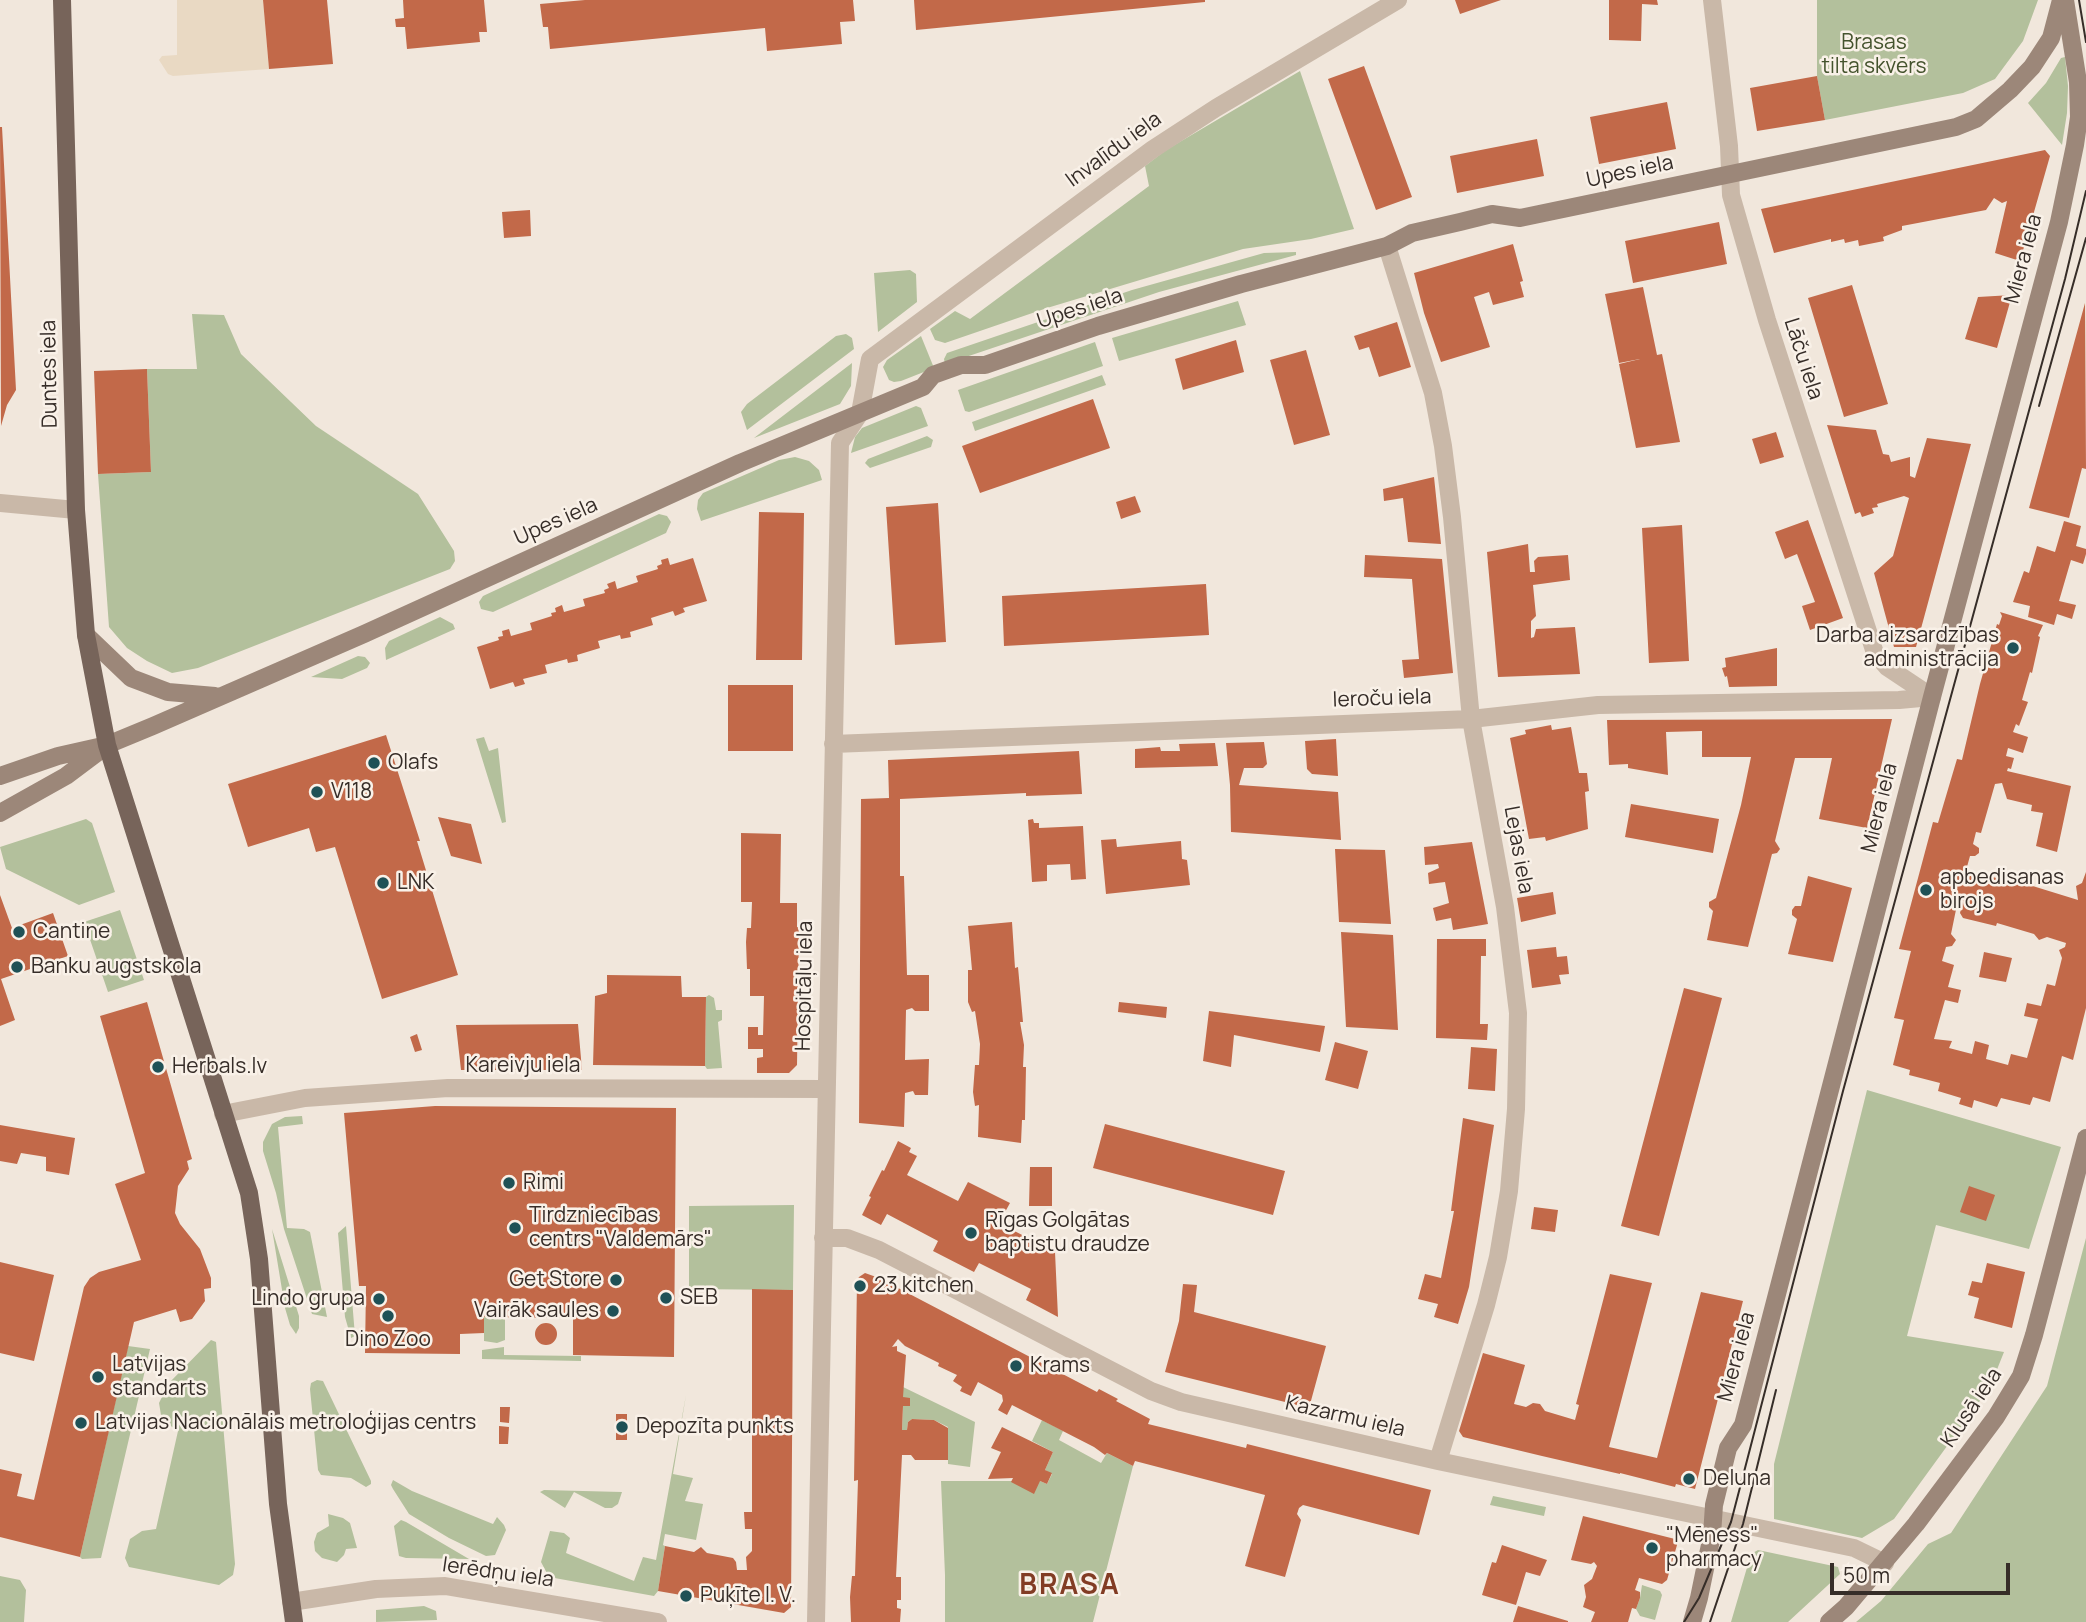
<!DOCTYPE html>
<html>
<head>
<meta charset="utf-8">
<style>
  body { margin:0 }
  #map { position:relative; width:2086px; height:1622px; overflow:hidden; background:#f1e7dc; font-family:Manrope,sans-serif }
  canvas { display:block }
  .scale { position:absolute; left:1830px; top:1563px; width:180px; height:32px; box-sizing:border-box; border:4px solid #362d28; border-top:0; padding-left:9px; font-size:21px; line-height:24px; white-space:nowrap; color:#362d28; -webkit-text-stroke:5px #f9f1e8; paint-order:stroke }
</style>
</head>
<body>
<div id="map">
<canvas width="2086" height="1622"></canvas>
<div class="scale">50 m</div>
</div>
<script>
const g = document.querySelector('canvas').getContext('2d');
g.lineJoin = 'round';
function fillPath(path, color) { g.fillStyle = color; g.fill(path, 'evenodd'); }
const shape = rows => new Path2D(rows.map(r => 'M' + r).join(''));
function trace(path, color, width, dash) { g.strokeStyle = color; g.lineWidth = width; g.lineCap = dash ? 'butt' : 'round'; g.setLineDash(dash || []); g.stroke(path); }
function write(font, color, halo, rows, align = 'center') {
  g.font = font + ' Manrope,sans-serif'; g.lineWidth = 5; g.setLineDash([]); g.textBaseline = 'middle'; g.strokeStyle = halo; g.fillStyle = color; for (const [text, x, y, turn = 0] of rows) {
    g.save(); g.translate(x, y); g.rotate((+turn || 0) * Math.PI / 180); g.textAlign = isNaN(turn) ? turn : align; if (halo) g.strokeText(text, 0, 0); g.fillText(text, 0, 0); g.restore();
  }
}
const green = shape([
  [1817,0,2038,0,2023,41,1995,79,1963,93,1825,120,1817,76],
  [2065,57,2068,86,2067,113,2062,145,2028,103,2046,83,2061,58],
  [1300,71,1354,229,1311,239,1243,249,1047,308,945,343,935,340,930,329,955,311,970,319,1149,186,1145,166,1166,150],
  [1296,252,1296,255,1159,292,945,364,944,359,947,353,1132,290,1264,253],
  [910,270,916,274,917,302,878,332,874,273],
  [1238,301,1246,325,1119,361,1112,338],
  [192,314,224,315,241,354,316,426,418,494,454,551,455,561,450,569,198,668,172,673,147,661,127,648,109,627,98,474,151,472,147,369,197,369],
  [846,334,852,338,854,349,747,430,741,412,747,404,836,336],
  [921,336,934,368,901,381,894,382,889,380,883,367,887,360],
  [1095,342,1103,366,969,412,965,411,958,390],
  [852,363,851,386,840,404,754,438],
  [1102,375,1106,385,975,431,972,422],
  [916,406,921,408,928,426,851,453,855,437,862,428],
  [927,436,933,440,931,447,870,468,865,463,868,459],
  [795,457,809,461,819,470,822,480,701,521,697,509,698,500,703,493,779,460],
  [659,514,667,516,671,522,666,533,493,612,481,609,479,602,483,596],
  [440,617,453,624,455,629,386,660,385,648,389,641],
  [358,656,365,657,370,663,367,668,342,679,311,677],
  [484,737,489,751,498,748,506,822,502,823,476,739],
  [86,819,92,823,115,892,79,905,6,869,0,847],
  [120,910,144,980,108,992,84,922],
  [709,995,714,998,716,1010,722,1010,722,1020,718,1022,722,1068,707,1069,705,1066,706,997],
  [1867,1090,2061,1147,2029,1249,1936,1225,1907,1336,2004,1352,1996,1372,1982,1398,1894,1519,1862,1538,1774,1519,1774,1464],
  [302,1116,303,1124,278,1127,287,1228,304,1229,310,1232,327,1317,312,1314,284,1229,276,1193,263,1151,263,1142,272,1124,285,1117],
  [794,1205,793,1290,689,1289,689,1206],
  [346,1226,355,1336,351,1338,345,1317,338,1233],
  [272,1229,299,1316,299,1328,296,1334,290,1325,285,1308],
  [2086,1238,2086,1622,1856,1622,1881,1601,1928,1544,1951,1533,2047,1386],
  [484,1317,505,1317,505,1340,497,1343,484,1341],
  [211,1340,216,1342,235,1564,233,1575,219,1585,129,1567,125,1558,130,1539,142,1531,156,1529,178,1431,168,1424,161,1415,159,1403,169,1383],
  [128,1346,150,1349,101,1558,82,1559,80,1557],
  [504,1347,504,1355,581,1356,581,1361,482,1359,482,1350],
  [317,1380,323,1381,371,1481,371,1484,366,1487,351,1478,321,1475,318,1470,310,1389,311,1383],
  [903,1387,975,1422,970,1467,948,1464,948,1427,934,1420,912,1419,908,1422,907,1430,902,1430,903,1406,910,1406,903,1397],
  [686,1395,673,1474,693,1478,685,1501,703,1504,696,1540,665,1534,663,1545,665,1546,658,1591,654,1596,549,1577,541,1562,550,1531,564,1533,570,1538,566,1553,634,1581,643,1557,656,1560],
  [1042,1420,1063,1431,1059,1440,1101,1463,1107,1453,1133,1466,1093,1622,945,1622,945,1575,941,1481,1040,1481,1047,1484,1052,1474,1045,1470,1053,1452,1032,1441],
  [393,1480,412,1491,493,1524,497,1517,504,1525,506,1530,495,1555,486,1556,449,1538,409,1514,393,1489,391,1485],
  [544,1490,622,1492,618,1504,612,1508,605,1508,574,1492,565,1508,540,1492],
  [1493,1496,1546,1507,1544,1516,1490,1505],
  [328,1514,343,1518,350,1523,357,1548,346,1549,344,1555,337,1562,322,1558,315,1551,314,1542,317,1533,329,1526],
  [401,1520,406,1522,469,1559,406,1558,399,1556,394,1526],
  [1758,1550,1838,1567,1840,1574,1788,1622,1731,1622,1751,1554],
  [0,1576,20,1580,26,1590,24,1622,0,1622],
  [1642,1585,1660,1591,1662,1595,1655,1620,1640,1616,1636,1609,1640,1598],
  [424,1606,436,1611,437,1620,376,1622,376,1610]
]);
const plaza = shape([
  [177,0,263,0,269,69,173,76,168,74,159,60,162,56,177,55]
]);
const building = shape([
  [263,0,327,0,333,64,269,69],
  [403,0,484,0,487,32,479,32,480,42,407,49,405,27,396,27,395,19,404,18],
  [585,0,853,0,855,21,840,22,842,44,767,51,765,28,550,49,548,27,543,27,540,4],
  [914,0,1205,0,1205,2,916,30],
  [1455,0,1501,0,1460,14],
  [1609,0,1657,0,1658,5,1642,4,1641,41,1609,40],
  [1364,66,1412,197,1376,210,1328,79],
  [1817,76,1825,120,1757,131,1750,88],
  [1667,102,1676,149,1599,164,1590,117],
  [0,127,2,127,16,390,7,405,1,426],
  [1537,139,1544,176,1457,193,1450,156],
  [2045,150,2050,156,2020,261,1995,253,2007,201,2002,203,1994,198,1986,210,1902,226,1902,230,1883,237,1884,241,1859,246,1858,240,1845,243,1844,239,1831,242,1831,239,1774,253,1761,209],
  [530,210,531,236,504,238,502,212],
  [1719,222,1727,264,1633,283,1625,241],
  [1513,244,1523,281,1520,282,1524,297,1493,305,1489,292,1474,297,1490,347,1441,362,1424,313,1414,273],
  [1852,285,1888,404,1844,417,1808,298],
  [1643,287,1657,355,1662,354,1680,442,1636,448,1619,364,1640,359,1619,363,1605,294],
  [2012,295,1997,348,1965,339,1978,297],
  [2085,303,2086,469,2082,468,2069,518,2029,508],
  [1397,322,1411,367,1379,377,1369,347,1359,350,1354,336],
  [1236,340,1244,372,1183,390,1175,359],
  [1306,350,1330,435,1294,445,1270,360],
  [147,369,151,472,98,474,94,371],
  [1093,399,1110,448,980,493,962,446],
  [1827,425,1876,430,1883,454,1889,455,1891,462,1910,457,1910,476,1915,478,1927,438,1971,444,1916,647,1894,647,1874,573,1893,556,1909,498,1904,496,1877,504,1878,507,1872,508,1874,513,1862,517,1860,512,1855,514],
  [1776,432,1784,457,1760,464,1752,439],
  [1434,477,1441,544,1408,542,1403,498,1384,501,1383,489],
  [1135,496,1141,512,1121,519,1116,502],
  [938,503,946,642,895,645,886,507],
  [759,512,804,513,802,660,756,660],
  [1808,520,1843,618,1810,630,1802,606,1815,602,1797,554,1785,559,1775,532],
  [2064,521,2081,526,2076,546,2086,549,2086,554,2083,564,2071,560,2059,601,2076,605,2072,619,2057,614,2054,625,2028,617,2030,606,2013,602,2024,571,2029,573,2037,546,2055,552],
  [1682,525,1689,661,1649,663,1642,528],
  [1528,544,1530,572,1535,572,1534,561,1538,557,1568,555,1570,580,1533,585,1536,616,1531,621,1531,638,1534,637,1536,629,1575,627,1580,674,1498,677,1487,552],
  [1365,555,1442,559,1453,673,1404,678,1402,660,1419,659,1412,579,1364,577],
  [668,558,670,565,693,558,707,601,683,608,685,612,675,616,673,611,651,618,653,625,630,632,631,637,621,639,620,635,598,641,600,648,577,655,578,661,568,663,567,659,545,665,547,673,523,679,525,684,515,687,513,682,490,689,477,647,499,640,498,637,503,636,502,631,509,629,511,636,532,630,530,623,552,616,551,613,556,612,555,608,562,605,564,612,585,606,583,599,605,593,604,590,609,588,607,584,615,581,617,589,638,582,636,576,658,569,657,566,662,564,661,560],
  [1206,584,1209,635,1004,646,1002,596],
  [2000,612,2043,625,2038,636,2040,637,2032,673,2030,672,2022,700,2028,702,2019,726,2016,724,2013,732,2028,737,2023,753,2008,748,2006,756,2014,758,2011,769,2008,768,2007,771,2071,786,2057,852,2036,846,2043,813,2031,811,2032,805,2007,799,2002,783,1995,784,1981,833,1976,832,1973,844,1979,848,1979,853,1975,856,1970,856,1965,874,1976,873,2009,881,2010,879,2078,900,2076,886,2082,883,2086,872,2086,1008,2073,1060,2062,1056,2050,1102,2033,1097,2030,1105,2001,1098,1997,1107,1974,1100,1972,1108,1959,1104,1961,1098,1938,1091,1940,1083,1909,1075,1910,1070,1893,1065,1904,1020,1894,1018,1911,951,1899,949,1933,822,1938,823,1957,759,1962,760,1980,684,1997,624,1999,625,2002,616],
  [1958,900,1963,901,1960,913,1963,918,1996,926,1997,923,2034,934,2039,940,2047,937,2066,943,2065,947,2059,950,2062,958,2055,986,2047,984,2041,1006,2027,1003,2024,1016,2038,1019,2027,1058,2011,1054,2008,1065,1986,1059,1989,1045,1975,1041,1972,1054,1949,1048,1952,1041,1934,1039,1945,1000,1958,1003,1961,990,1948,987,1954,965,1942,961,1946,947,1952,946,1956,940,1951,934],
  [1777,648,1777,686,1729,687,1727,676,1725,677,1722,668,1726,667,1725,658],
  [728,685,793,685,793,751,728,751],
  [1892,719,1867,828,1819,819,1832,758,1795,758,1775,841,1780,849,1777,853,1772,854,1748,947,1707,940,1713,911,1709,907,1709,902,1716,898,1741,805,1751,757,1702,757,1702,731,1666,732,1668,775,1628,768,1628,764,1609,765,1607,720],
  [1551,725,1552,730,1571,727,1579,773,1587,773,1589,791,1585,792,1588,829,1546,841,1545,837,1529,839,1510,738,1526,734,1525,730],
  [386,735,420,841,417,841,458,975,382,999,335,847,316,852,309,828,248,847,228,784],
  [1336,739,1338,776,1312,774,1307,769,1305,741],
  [1264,742,1267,764,1263,768,1244,768,1239,785,1338,792,1341,840,1231,832,1230,785,1226,743],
  [1215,743,1218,766,1135,768,1135,749,1160,747,1161,751,1180,751,1179,744],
  [1079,751,1082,794,1026,796,1026,793,900,799,900,876,904,876,907,975,929,975,929,1011,915,1011,912,1008,906,1010,905,1060,929,1059,928,1095,915,1095,913,1091,905,1093,904,1127,859,1123,861,799,889,798,888,760],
  [1631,804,1719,819,1713,853,1625,837],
  [438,817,471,824,482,864,451,856],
  [1033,819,1034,823,1039,823,1039,828,1083,826,1086,879,1071,880,1070,864,1047,865,1047,881,1032,882,1028,820],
  [741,833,781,834,780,903,797,903,797,927,799,927,797,1065,789,1073,757,1073,757,1058,763,1057,763,1049,748,1049,748,1027,758,1027,758,1035,763,1035,764,996,750,996,750,969,747,969,746,942,747,928,751,928,752,902,741,902],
  [1116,839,1117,847,1181,841,1182,859,1187,860,1190,885,1106,894,1101,840],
  [1472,842,1488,924,1453,930,1451,918,1436,921,1433,908,1449,903,1445,882,1429,884,1428,873,1439,868,1438,864,1425,865,1424,847],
  [1335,849,1385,850,1391,924,1339,922],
  [1808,876,1852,888,1833,962,1788,954,1797,919,1792,915,1792,910,1795,906,1801,906],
  [1553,892,1556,914,1521,922,1517,898],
  [0,895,12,928,53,913,68,956,1,979,15,1020,0,1026],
  [1012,922,1015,968,1018,967,1023,1022,1020,1022,1024,1045,1023,1067,1026,1067,1025,1120,1022,1120,1021,1143,978,1137,979,1105,975,1106,973,1092,975,1065,979,1065,980,1044,975,1011,972,1012,968,1002,968,970,972,970,968,926],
  [1341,932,1393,935,1398,1030,1346,1027],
  [1437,939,1486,939,1486,956,1481,956,1480,1024,1488,1024,1487,1040,1436,1038],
  [1556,947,1557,957,1567,956,1569,974,1559,975,1561,984,1532,988,1527,950],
  [1984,952,2012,958,2006,982,1979,977],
  [607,975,681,976,682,997,706,997,705,1066,593,1065,595,996,607,993],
  [1684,988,1722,998,1659,1236,1621,1226],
  [147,1002,192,1159,187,1161,189,1169,178,1186,175,1213,180,1224,200,1249,211,1278,211,1288,204,1289,205,1301,192,1319,180,1322,176,1309,134,1322,80,1557,0,1537,0,1469,22,1474,17,1496,34,1500,84,1287,90,1278,99,1272,141,1260,115,1184,145,1173,100,1016],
  [1119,1002,1167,1007,1166,1018,1118,1012],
  [1209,1011,1325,1026,1320,1052,1234,1035,1231,1067,1203,1061],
  [578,1024,582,1070,461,1070,456,1025],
  [417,1034,422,1050,415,1052,410,1037],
  [1335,1042,1368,1051,1358,1089,1325,1080],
  [1471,1047,1497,1049,1495,1091,1468,1089],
  [435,1106,676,1108,674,1357,573,1355,573,1318,484,1317,484,1333,460,1334,460,1354,365,1353,366,1286,359,1286,344,1113],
  [1463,1118,1494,1125,1469,1287,1458,1324,1434,1317,1438,1304,1418,1299,1425,1274,1441,1278,1454,1211,1451,1211],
  [1105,1124,1285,1171,1273,1215,1093,1168],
  [0,1125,75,1138,69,1175,46,1171,46,1157,21,1153,17,1164,0,1161],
  [898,1141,911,1148,909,1152,917,1156,907,1175,958,1201,968,1182,1010,1203,999,1223,1055,1252,1058,1317,1026,1300,1031,1289,979,1263,974,1272,933,1251,938,1241,887,1214,881,1225,862,1215,871,1197,869,1196,882,1170,884,1171],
  [1030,1167,1052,1167,1052,1206,1029,1206],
  [1969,1186,1995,1195,1986,1221,1960,1212],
  [1534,1207,1558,1210,1555,1232,1531,1229],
  [0,1262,54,1275,34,1361,0,1353],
  [1987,1263,2025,1272,2012,1328,1974,1318,1979,1298,1968,1295,1972,1281,1982,1283],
  [865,1273,879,1278,1097,1392,1099,1389,1118,1399,1116,1401,1150,1419,1148,1424,1246,1448,1247,1444,1431,1490,1419,1535,1303,1505,1299,1508,1297,1514,1301,1520,1285,1577,1245,1566,1265,1495,1135,1461,1133,1466,1107,1453,1105,1455,1094,1447,1012,1405,1007,1415,998,1410,1003,1401,1002,1395,978,1382,971,1396,960,1391,962,1387,953,1381,957,1375,938,1366,939,1363,905,1346,898,1339,892,1347,897,1346,897,1351,906,1355,903,1397,910,1398,910,1406,903,1406,902,1430,907,1430,908,1422,912,1419,934,1420,948,1428,948,1460,915,1460,911,1455,902,1455,896,1577,901,1577,901,1600,897,1600,897,1608,901,1609,900,1622,851,1622,850,1597,852,1576,855,1576,858,1480,854,1481,857,1281,859,1277],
  [1610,1274,1652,1283,1609,1447,1657,1458,1701,1292,1743,1301,1695,1489,1676,1484,1675,1487,1620,1473,1620,1474,1542,1456,1463,1437,1459,1431,1483,1353,1525,1365,1514,1404,1526,1407,1533,1403,1540,1404,1545,1411,1575,1420,1579,1405,1576,1404],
  [1183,1284,1197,1285,1194,1312,1326,1346,1309,1408,1165,1372,1179,1321],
  [752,1289,793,1290,791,1607,784,1613,658,1591,665,1546,694,1552,701,1547,707,1553,733,1558,736,1562,737,1570,747,1570,746,1557,752,1551,752,1529,745,1529,744,1512,752,1512],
  '535 1334a11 11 0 1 1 22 0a11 11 0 1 1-22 0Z',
  [500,1407,510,1407,509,1423,500,1422],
  [616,1414,627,1414,627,1440,616,1440],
  [499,1426,509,1427,508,1444,499,1444],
  [1002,1427,1053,1452,1045,1470,1052,1473,1047,1484,1040,1481,1034,1494,1011,1482,1013,1478,988,1479,1001,1452,991,1448],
  [1583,1516,1675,1539,1677,1545,1667,1580,1662,1584,1639,1578,1635,1590,1640,1592,1640,1598,1636,1609,1632,1608,1628,1622,1591,1622,1595,1612,1583,1607,1586,1597,1584,1585,1592,1579,1597,1566,1594,1562,1591,1564,1571,1560],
  [1502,1545,1547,1560,1540,1576,1526,1572,1516,1605,1482,1595,1492,1562,1496,1563],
  [1518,1606,1568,1621,1568,1622,1513,1622]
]);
const street = shape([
  [1712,0,1729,146,1731,195,1767,320,1875,653,1887,667,1932,697],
  [1387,246,1433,393,1443,446,1452,517,1471,719,1505,907,1518,1013,1516,1109,1509,1191,1498,1257,1486,1305,1438,1461],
  [0,503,76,510],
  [833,744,1471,719,1598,705,1899,700,1932,697],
  [223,1114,305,1098,448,1088,825,1089],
  [823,1238,847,1238,879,1250,1151,1391,1181,1402,1438,1461,1854,1548,1885,1563],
  [291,1602,376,1589,445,1586,658,1622],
  [816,1622,840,443,860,413,870,359,1153,149,1216,108,1398,0]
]);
const secondary = shape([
  [86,635,131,678,168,692,215,696],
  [0,776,58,756,107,745,153,726,364,634,740,463,923,387,933,375,961,365,985,365,1098,326,1241,284,1387,246,1412,233,1460,222,1492,214,1520,218,1956,127,1976,119,2010,90,2032,67,2051,38,2061,0],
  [0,813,66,776,102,749],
  [1692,1622,1699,1598,1712,1535,1714,1505,1728,1448,1743,1425,1932,697,2059,222,2075,145,2079,117,2078,82,2065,0],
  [1829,1622,1846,1607,1916,1524,1996,1417,2021,1376,2034,1335,2086,1138]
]);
const primary = shape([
  [62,0,76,510,86,635,107,745,249,1193,259,1259,278,1504,294,1622]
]);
const tram = shape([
  [2079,0,2086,42],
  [2039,406,2086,238],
  [1684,1622,1699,1598,1731,1522,1843,1091,2065,279,2086,191],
  [1710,1622,1743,1524,1776,1390]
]);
const markers = [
  [2013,648,7,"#1f5156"],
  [374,763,7,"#1f5156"],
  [317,792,7,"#1f5156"],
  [383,883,7,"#1f5156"],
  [1926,890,7,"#1f5156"],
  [19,932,7,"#1f5156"],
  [17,967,7,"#1f5156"],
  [158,1067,7,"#1f5156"],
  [509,1183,7,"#1f5156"],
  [515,1228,7,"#1f5156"],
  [971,1233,7,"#1f5156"],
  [616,1280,7,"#1f5156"],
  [860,1286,7,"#1f5156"],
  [666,1298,7,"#1f5156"],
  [379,1299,7,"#1f5156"],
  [613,1311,7,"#1f5156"],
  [388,1316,7,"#1f5156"],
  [1016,1366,7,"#1f5156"],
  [98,1377,7,"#1f5156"],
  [81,1423,7,"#1f5156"],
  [622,1427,7,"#1f5156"],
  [1689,1479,7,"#1f5156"],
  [1652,1548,7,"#1f5156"],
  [686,1596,7,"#1f5156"]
];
const parkNames = [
  ["Brasas",1874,43],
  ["tilta skvērs",1874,67]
];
const streetNames = [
  ["Invalīdu iela",1114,150,-36],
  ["Upes iela",1630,172,-12],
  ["Miera iela",2024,259,-75],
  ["Upes iela",1080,309,-18],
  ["Lāču iela",1803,359,72],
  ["Duntes iela",50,374,-91],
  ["Upes iela",556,522,-24],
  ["Ieroču iela",1382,699,-2],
  ["Miera iela",1880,808,-76],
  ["Lejas iela",1518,850,80],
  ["Hospitāļu iela",805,986,-89],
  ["Kareivju iela",523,1066],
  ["Miera iela",1737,1357,-75],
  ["Klusā iela",1972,1408,-56],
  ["Kazarmu iela",1345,1417,13],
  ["Ierēdņu iela",498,1573,8]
];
const poiNames = [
  ["Darba aizsardzības",1999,636,"right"],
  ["administrācija",1999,660,"right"],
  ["Olafs",388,763],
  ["V118",331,792],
  ["apbedisanas",1940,878],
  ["birojs",1940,902],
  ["LNK",397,883],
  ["Cantine",33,932],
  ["Banku augstskola",31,967],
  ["Herbals.lv",172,1067],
  ["Rimi",523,1183],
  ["Tirdzniecības",529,1216],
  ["centrs \"Valdemārs\"",529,1240],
  ["Rīgas Golgātas",985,1221],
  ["baptistu draudze",985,1245],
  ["Get Store",602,1280,"right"],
  ["23 kitchen",874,1286],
  ["SEB",680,1298],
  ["Lindo grupa",365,1299,"right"],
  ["Vairāk saules",599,1311,"right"],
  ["Dino Zoo",388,1340,"center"],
  ["Latvijas",112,1365],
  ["standarts",112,1389],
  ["Krams",1030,1366],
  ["Latvijas Nacionālais metroloģijas centrs",95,1423],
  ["Depozīta punkts",636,1427],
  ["Deluna",1703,1479],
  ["\"Mēness\"",1666,1536],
  ["pharmacy",1666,1560],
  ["Puķīte I. V.",700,1596]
];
const districtNames = [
  ["BRASA",1070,1586]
];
fillPath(green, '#b3c09c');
fillPath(plaza, '#e9d9c3');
fillPath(building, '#c26949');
trace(street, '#c9b8a8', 18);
trace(secondary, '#9c8779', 18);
trace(primary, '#77645a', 18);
trace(tram, '#362d28', 2);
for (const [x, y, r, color] of markers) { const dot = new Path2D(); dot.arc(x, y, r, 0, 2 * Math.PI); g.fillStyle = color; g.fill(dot); trace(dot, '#f9f1e8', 2.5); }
write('21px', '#44532d', '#f9f1e8', parkNames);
write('21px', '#362d28', '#f9f1e8', streetNames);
write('21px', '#362d28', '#f9f1e8', poiNames, 'left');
g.letterSpacing = '2px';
write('bold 28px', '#823c24', '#f9f1e8', districtNames);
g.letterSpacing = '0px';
</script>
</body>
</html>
